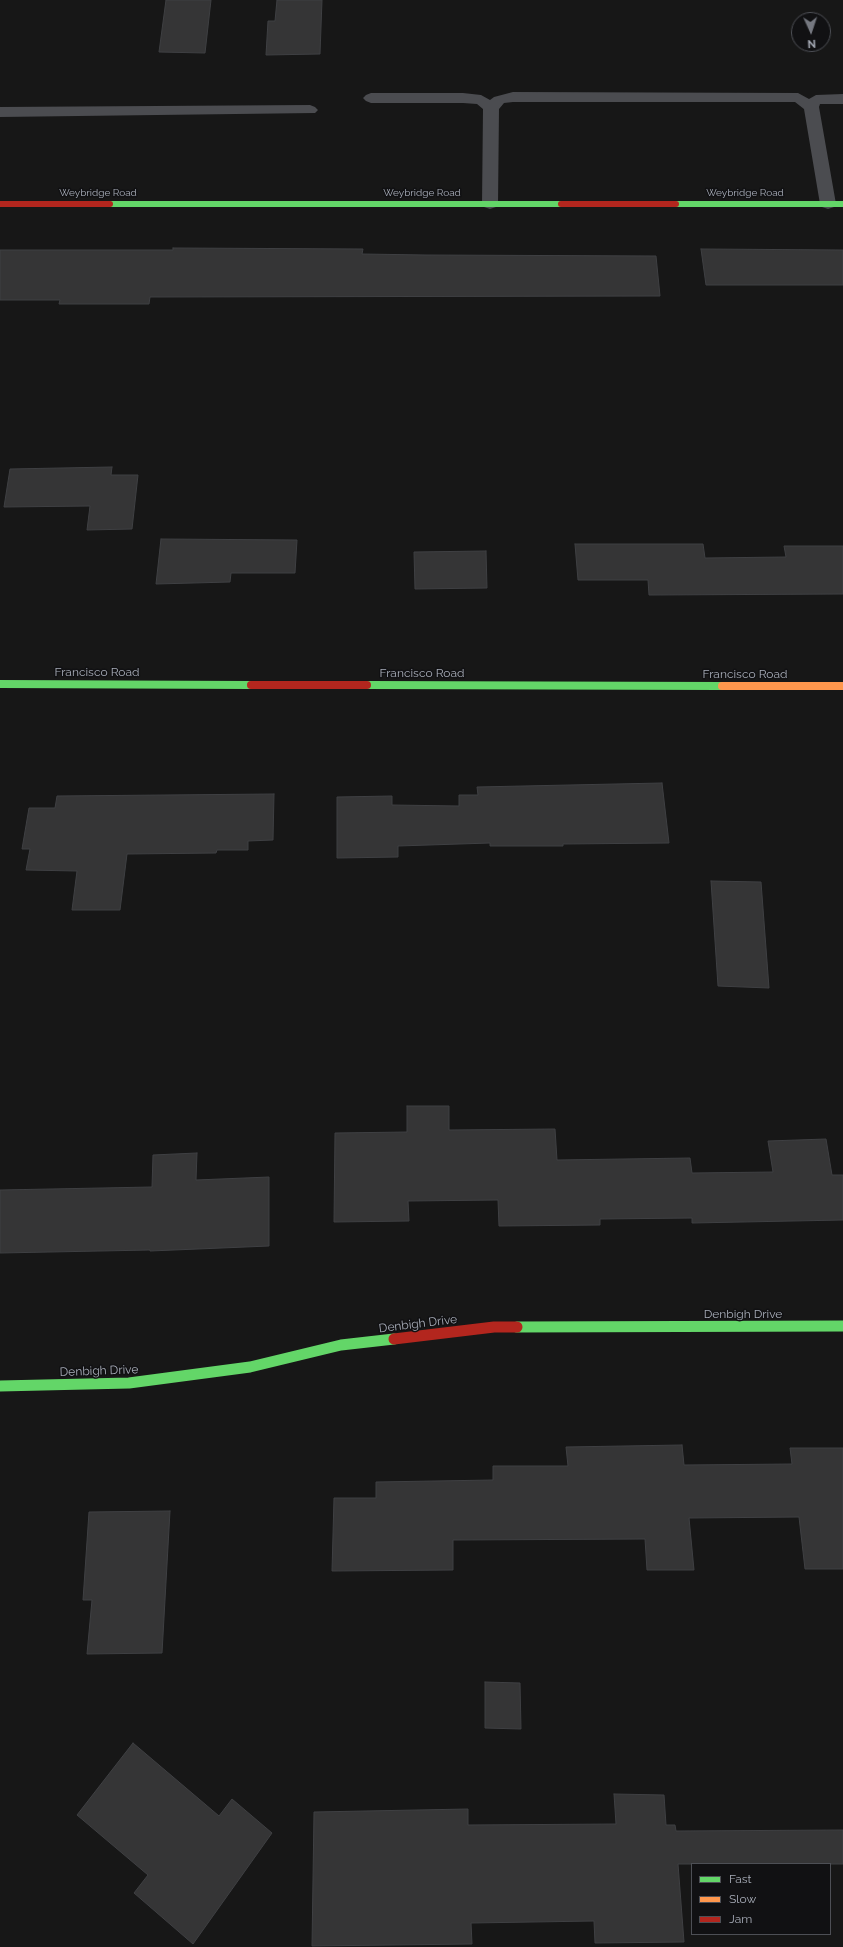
<!DOCTYPE html>
<html>
<head>
<meta charset="utf-8">
<style>
  body { margin:0 }
  #map { position:relative; width:843px; height:1947px; overflow:hidden; background:#171717; font-family:Raleway,sans-serif }
  canvas { display:block }
  .legend { position:absolute; left:691px; top:1863px; width:140px; height:72px; box-sizing:border-box; background:#111113; border:1px solid #4d4f55; margin:0; padding:5px 7px; list-style:none; font-size:12px; color:#a8adb8 }
  .legend li { display:flex; align-items:center; gap:8px; height:20px }
  .legend b { width:20px; border:1px solid #4d4f55 }
  .north { position:absolute; left:791px; top:12px; width:40px; height:40px; box-sizing:border-box; background:#111113; border:1px solid #4d4f55; border-radius:50%; rotate:177deg; font-size:11px; font-weight:700; line-height:16px; text-align:center; color:#a8adb8 }
  .north::after { content:''; display:block; margin:auto; width:14px; height:18px; background:#757880; clip-path:polygon(50% 0,100% 100%,50% 72%,0 100%) }
</style>
</head>
<body>
<div id="map">
<canvas width="843" height="1947"></canvas>
<ul class="legend">
<li><b style="height:5px;background:#63d668"></b>Fast</li>
<li><b style="height:5px;background:#ff974d"></b>Slow</li>
<li><b style="height:5px;background:#b3261e"></b>Jam</li>
</ul>
<div class="north">N</div>
</div>
<script>
const g = document.querySelector('canvas').getContext('2d');
g.lineJoin = 'round';
function fillPath(path, color) { g.fillStyle = color; g.fill(path, 'evenodd'); }
const shape = rows => new Path2D(rows.map(r => 'M' + r).join(''));
function trace(path, color, width, dash) { g.strokeStyle = color; g.lineWidth = width; g.lineCap = dash ? 'butt' : 'round'; g.setLineDash(dash || []); g.stroke(path); }
function write(font, color, halo, rows, align = 'center') {
  g.font = font + ' Raleway,sans-serif'; g.lineWidth = 3; g.setLineDash([]); g.textBaseline = 'middle'; g.strokeStyle = halo; g.fillStyle = color; for (const [text, x, y, turn = 0] of rows) {
    g.save(); g.translate(x, y); g.rotate((+turn || 0) * Math.PI / 180); g.textAlign = isNaN(turn) ? turn : align; if (halo) g.strokeText(text, 0, 0); g.fillText(text, 0, 0); g.restore();
  }
}
const building = shape([
  [166,0,211,0,205,53,159,52,166,0],
  [277,0,322,0,320,54,266,55,268,21,275,21,277,0],
  [173,248,363,249,362,254,426,255,656,256,660,296,150,297,149,304,59,304,60,300,0,300,0,250,173,250,173,248],
  [701,249,843,250,843,285,706,285,701,249],
  [112,467,111,475,138,475,132,529,87,530,90,506,4,507,10,469,112,467],
  [161,539,297,540,295,573,231,573,230,582,156,584,161,539],
  [575,544,703,544,705,558,786,557,784,546,843,546,843,594,649,595,648,580,578,580,575,544],
  [486,551,487,588,415,589,414,552,486,551],
  [662,783,669,843,563,844,563,846,490,846,490,843,398,846,398,857,337,858,337,797,392,796,392,805,459,806,459,795,478,795,477,787,662,783],
  [274,794,273,840,248,841,248,850,217,850,216,853,127,854,120,910,72,910,77,871,26,870,30,849,22,849,29,808,55,808,57,796,274,794],
  [711,881,761,882,769,988,718,986,711,881],
  [407,1106,449,1106,449,1130,555,1129,557,1160,690,1158,692,1173,773,1172,768,1141,826,1139,832,1175,843,1175,843,1220,692,1223,692,1218,600,1219,600,1225,499,1226,498,1200,408,1201,409,1221,334,1222,335,1133,407,1132,407,1106],
  [197,1153,196,1180,269,1177,269,1246,150,1251,150,1250,0,1253,0,1190,152,1187,153,1155,197,1153],
  [682,1445,684,1465,792,1464,790,1448,843,1448,843,1569,805,1569,799,1517,689,1518,694,1570,647,1570,645,1539,453,1540,453,1570,332,1571,334,1498,376,1498,376,1482,493,1480,493,1466,568,1466,566,1447,682,1445],
  [170,1511,162,1653,87,1654,92,1600,83,1600,89,1512,170,1511],
  [485,1682,520,1683,521,1729,485,1728,485,1682],
  [133,1743,219,1816,232,1799,272,1833,193,1944,134,1893,148,1875,77,1815,133,1743],
  [614,1794,664,1795,666,1825,675,1825,676,1831,843,1830,843,1864,678,1864,684,1942,595,1943,594,1921,471,1923,472,1944,312,1946,314,1812,468,1809,468,1825,616,1824,614,1794]
]);
const lane = shape([
  [513,92,798,93,809,99,816,95,843,94,843,104,820,104,819,107,836,204,834,207,828,209,822,207,820,204,804,109,795,102,513,102,504,103,499,109,498,204,496,207,490,209,484,207,482,204,483,109,477,104,463,103,371,103,366,101,363,98,366,95,371,93,463,93,481,95,490,100,494,97,513,92],
  [310,105,315,107,318,110,315,113,0,117,0,107,310,105]
]);
const fastFar2 = shape([
  [110,204,561,204],
  [676,204,843,204]
]);
const fastFar1 = shape([
  [0,684,251,685],
  [367,685,722,686]
]);
const fast = shape([
  [517,1327,843,1326],
  [0,1386,129,1383,250,1367,341,1345,394,1339]
]);
const slow = shape([
  [722,686,843,686]
]);
const jamFar2 = shape([
  [0,204,110,204],
  [561,204,676,204]
]);
const jamFar1 = shape([
  [251,685,367,685]
]);
const jam = shape([
  [394,1339,494,1327,517,1327]
]);
const farStreetnames = [
  ["Weybridge Road",98,193],
  ["Weybridge Road",422,193],
  ["Weybridge Road",745,193]
];
const streetNames = [
  ["Francisco Road",97,672],
  ["Francisco Road",422,673],
  ["Francisco Road",745,674],
  ["Denbigh Drive",743,1314],
  ["Denbigh Drive",418,1324,-7],
  ["Denbigh Drive",99,1371,-2]
];
fillPath(building, '#353536');
trace(building, '#3f4043', 1);
fillPath(lane, '#4b4c50');
trace(fastFar2, '#63d668', 6);
trace(fastFar1, '#63d668', 8);
trace(fast, '#63d668', 11);
trace(slow, '#ff974d', 8);
trace(jamFar2, '#b3261e', 6);
trace(jamFar1, '#b3261e', 8);
trace(jam, '#b3261e', 11);
write('10px', '#a8adb8', '#111113', farStreetnames);
write('12px', '#a8adb8', '#111113', streetNames);
</script>
</body>
</html>
